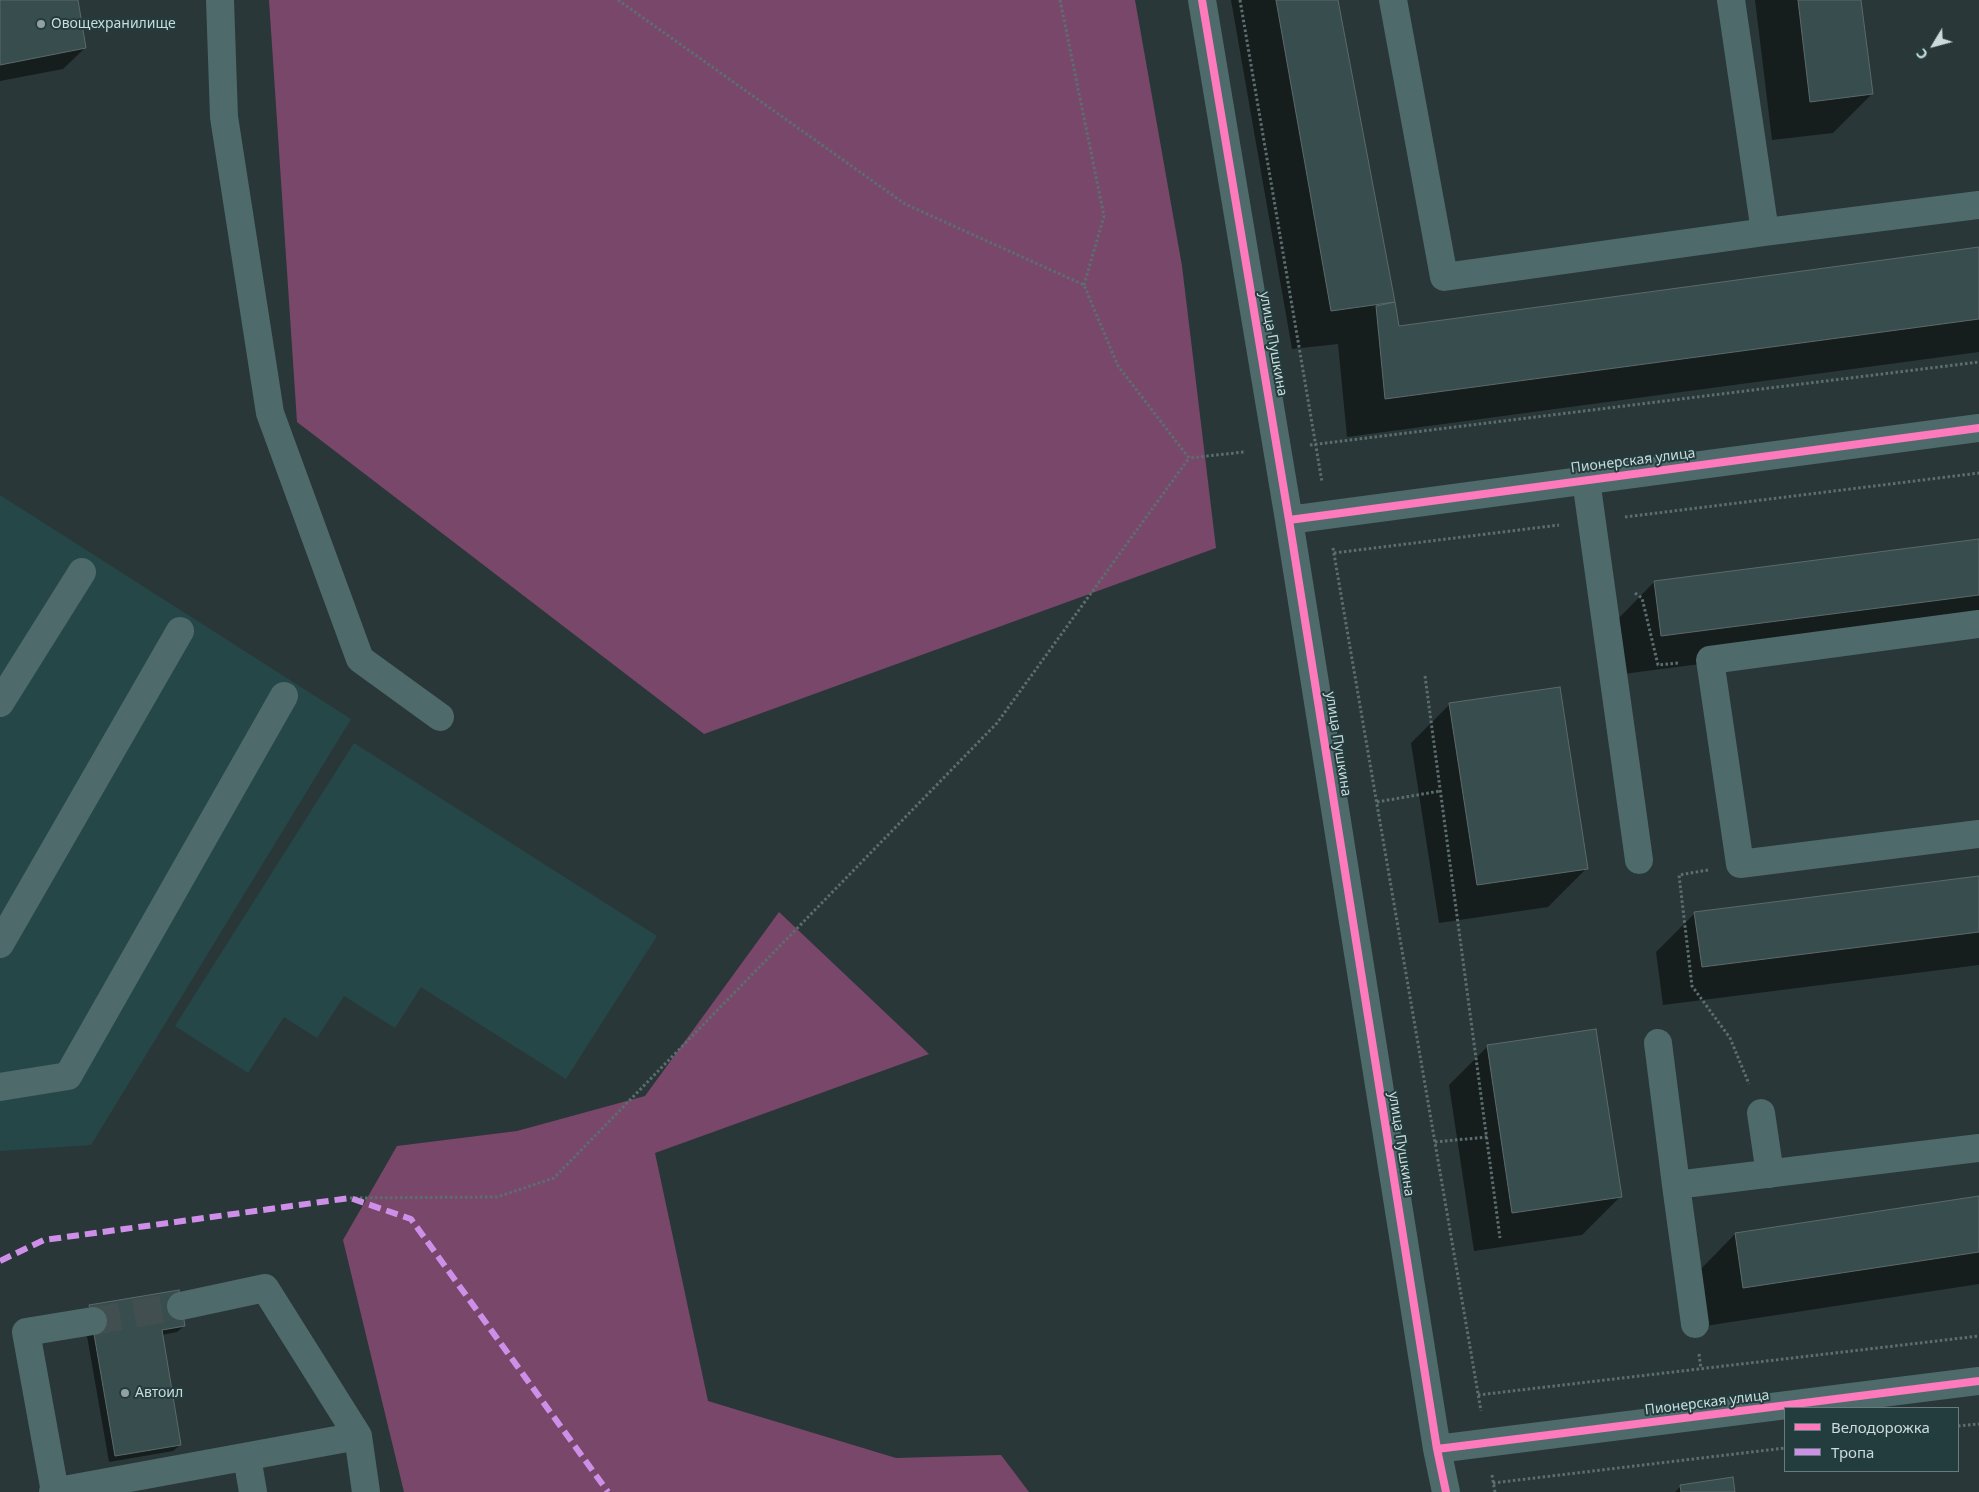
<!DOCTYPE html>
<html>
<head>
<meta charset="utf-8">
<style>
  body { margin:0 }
  #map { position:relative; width:1979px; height:1492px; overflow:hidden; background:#293738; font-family:"Noto Sans",sans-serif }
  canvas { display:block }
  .legend { position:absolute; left:1784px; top:1407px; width:175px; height:65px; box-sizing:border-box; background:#233d3e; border:1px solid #677c7d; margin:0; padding:6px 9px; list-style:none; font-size:15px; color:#ccdadb }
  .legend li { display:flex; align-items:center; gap:10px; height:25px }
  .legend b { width:25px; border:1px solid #677c7d }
  .north { position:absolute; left:1909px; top:20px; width:50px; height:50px; -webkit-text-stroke:4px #233d3e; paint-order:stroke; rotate:233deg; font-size:14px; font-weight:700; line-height:20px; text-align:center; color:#ccdadb }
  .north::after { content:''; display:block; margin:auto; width:18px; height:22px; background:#ccdadb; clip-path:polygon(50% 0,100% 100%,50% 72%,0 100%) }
</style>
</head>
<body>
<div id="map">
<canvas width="1979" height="1492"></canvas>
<ul class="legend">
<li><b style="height:6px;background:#fd7abc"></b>Велодорожка</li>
<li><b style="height:6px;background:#ce8fe9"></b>Тропа</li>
</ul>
<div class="north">С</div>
</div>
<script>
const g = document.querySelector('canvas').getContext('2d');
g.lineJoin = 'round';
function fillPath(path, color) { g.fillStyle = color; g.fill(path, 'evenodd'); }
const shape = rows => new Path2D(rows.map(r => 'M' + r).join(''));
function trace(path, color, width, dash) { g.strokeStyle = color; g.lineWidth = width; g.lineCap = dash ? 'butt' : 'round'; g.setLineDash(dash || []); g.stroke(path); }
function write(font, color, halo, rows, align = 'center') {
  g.font = font + ' "Noto Sans",sans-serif'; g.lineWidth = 4; g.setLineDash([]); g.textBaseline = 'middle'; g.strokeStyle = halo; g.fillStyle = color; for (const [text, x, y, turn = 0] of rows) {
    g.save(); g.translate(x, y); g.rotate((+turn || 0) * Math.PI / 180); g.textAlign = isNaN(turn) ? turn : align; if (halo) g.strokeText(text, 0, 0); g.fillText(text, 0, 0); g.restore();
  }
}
const built = shape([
  [0,495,351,719,91,1145,0,1151],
  [354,743,657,936,566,1079,421,987,395,1028,344,996,317,1038,284,1017,248,1073,175,1026]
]);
const green = shape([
  [269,0,1135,0,1182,266,1216,548,704,734,297,422],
  [779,912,929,1054,655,1153,708,1401,896,1458,1001,1455,1029,1492,404,1492,343,1240,397,1146,517,1131,645,1096]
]);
const shadow = shape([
  [0,0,76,0,85,48,63,69,0,81],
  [1231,0,1336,0,1394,302,1397,327,1979,248,1979,352,1347,437,1338,344,1292,349],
  [1755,0,1860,0,1872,94,1833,133,1772,140],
  [1979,540,1979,628,1623,674,1616,621,1654,582],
  [1450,704,1587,868,1548,907,1439,923,1411,743],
  [1979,877,1979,965,1663,1005,1656,952,1695,913],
  [1487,1047,1621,1196,1582,1235,1474,1251,1449,1085],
  [1979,1197,1979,1284,1705,1326,1697,1273,1735,1234],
  [90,1306,184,1326,177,1332,162,1335,180,1445,173,1451,109,1462,83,1313],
  [1681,1486,1734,1492,1675,1492]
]);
const building = shape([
  [0,0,78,0,86,48,0,65,0,0],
  [1276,0,1338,0,1395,302,1331,311,1276,0],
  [1798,0,1861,0,1873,94,1810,102,1798,0],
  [1979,247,1979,319,1385,399,1376,306,1395,302,1399,326,1979,247],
  [1979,539,1979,595,1661,636,1654,581,1979,539],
  [1560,687,1588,869,1477,885,1449,703,1560,687],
  [1979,876,1979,932,1702,967,1694,912,1979,876],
  [1596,1029,1622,1197,1512,1213,1487,1045,1596,1029],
  [1979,1196,1979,1252,1743,1288,1735,1233,1979,1196],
  [179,1290,185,1326,162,1330,181,1445,115,1456,89,1305,179,1290],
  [1733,1477,1735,1492,1681,1492,1680,1485,1733,1477]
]);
const minorTunnel = shape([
  [93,1321,181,1306]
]);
const path = shape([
  [618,0,905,204,1084,285,1118,366,1189,458,1244,452],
  [1060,0,1104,216,1084,285],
  [1240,0,1322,482],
  [1310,445,1979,362],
  [1625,517,1979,473],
  [1333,548,1481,1411],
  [1334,553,1559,525],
  [1635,593,1642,598,1658,665,1679,663],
  [1425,676,1500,1238],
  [1377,802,1440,791],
  [1708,870,1679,875,1692,986,1730,1038,1749,1084],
  [1435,1142,1487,1137],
  [350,1198,497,1197,554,1178,997,723,1189,458],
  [1699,1354,1701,1369],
  [1478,1395,1979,1336],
  [1958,1426,1979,1424],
  [1492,1475,1495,1492],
  [1493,1483,1785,1448]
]);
const minor = shape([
  [220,0,224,117,270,413,360,659,440,717],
  [1202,0,1289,520,1437,1449,1446,1492],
  [1393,0,1444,277,1765,232,1979,205],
  [1731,0,1765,232],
  [1586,480,1639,860],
  [1289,520,1979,428],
  [1979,624,1710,660,1740,864,1979,834],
  [0,703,82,572],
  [0,944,180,631],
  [1658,1043,1676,1185],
  [0,1087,68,1076,284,696],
  [1761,1113,1770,1174],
  [181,1306,265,1288,358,1436,366,1492],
  [1695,1324,1676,1185,1979,1148],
  [1437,1449,1979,1381],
  [247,1457,253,1492],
  [53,1492,358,1436],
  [55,1492,26,1332,93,1321]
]);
const quiet = shape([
  [0,1261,44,1240,350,1198,411,1219,608,1492]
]);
const cycleway = shape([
  [1202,0,1289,520,1437,1449,1446,1492],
  [1289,520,1979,428],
  [1437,1449,1979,1381]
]);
const markers = [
  [41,24,5,"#93a1a2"],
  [125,1393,5,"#93a1a2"]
];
const poiNames = [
  ["Овощехранилище",51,24],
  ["Автоил",135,1393]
];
const streetNames = [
  ["улица Пушкина",1273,344,80],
  ["Пионерская улица",1633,461,-7],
  ["улица Пушкина",1338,744,81],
  ["улица Пушкина",1401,1144,81],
  ["Пионерская улица",1707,1403,-7]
];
fillPath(built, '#264748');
fillPath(green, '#79476a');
fillPath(shadow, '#0007');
fillPath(building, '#384d4e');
trace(building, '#5d696a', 1);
trace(minorTunnel, '#414f50', 28, [28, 14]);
trace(path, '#5c6e70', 3, [2.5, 2.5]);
trace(minor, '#4f6a6b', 28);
trace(quiet, '#ce8fe9', 6, [12, 6]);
trace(cycleway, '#fd7abc', 8);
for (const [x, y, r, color] of markers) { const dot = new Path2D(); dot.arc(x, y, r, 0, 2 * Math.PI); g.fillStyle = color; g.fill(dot); trace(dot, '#233d3e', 2); }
write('14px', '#ccdadb', '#233d3e', poiNames, 'left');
write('14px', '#ccdadb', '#233d3e', streetNames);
</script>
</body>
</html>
